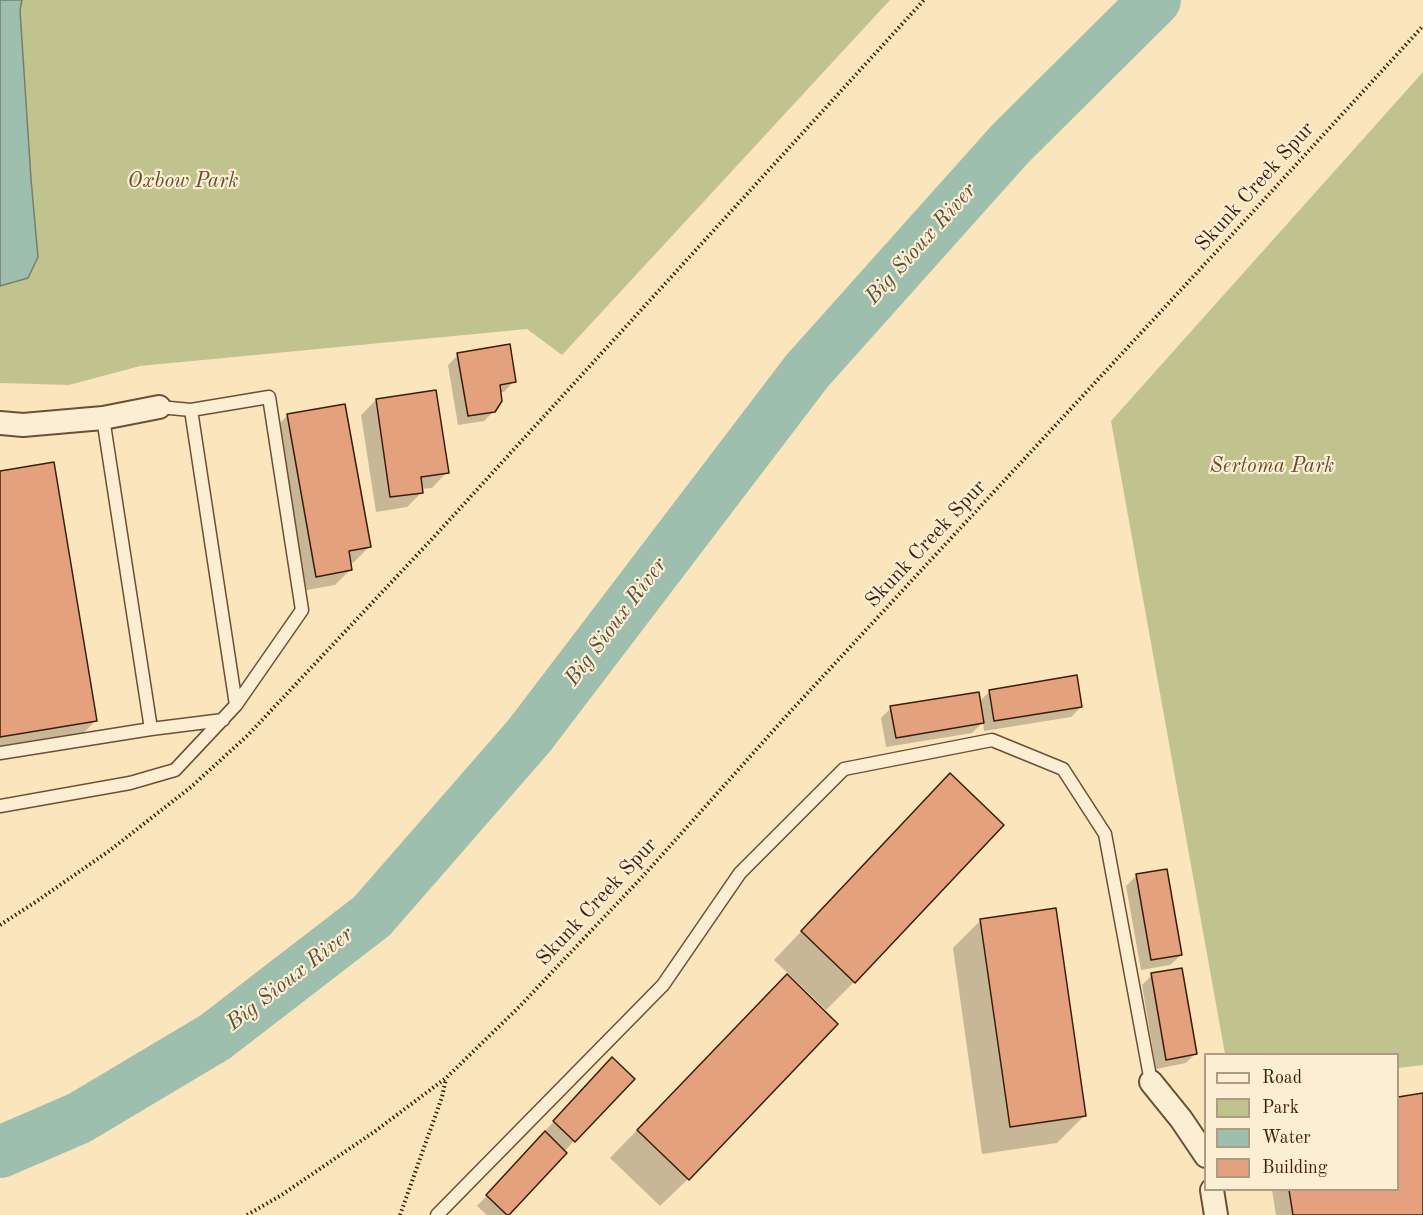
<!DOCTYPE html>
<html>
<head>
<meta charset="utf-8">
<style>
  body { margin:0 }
  #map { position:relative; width:1423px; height:1215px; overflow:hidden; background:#fae5bc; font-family:"Old Standard TT",serif }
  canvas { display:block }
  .legend { position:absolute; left:1204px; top:1053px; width:195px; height:138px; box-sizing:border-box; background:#fceed3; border:2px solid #af9a83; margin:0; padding:8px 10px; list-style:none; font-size:18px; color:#3c1d0b }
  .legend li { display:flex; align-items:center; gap:12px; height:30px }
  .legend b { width:30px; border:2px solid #af9a83 }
</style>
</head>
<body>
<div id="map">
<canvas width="1423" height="1215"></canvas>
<ul class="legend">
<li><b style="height:8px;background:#fceed3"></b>Road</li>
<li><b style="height:16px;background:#c1c38e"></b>Park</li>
<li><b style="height:16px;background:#9ebfae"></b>Water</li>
<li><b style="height:16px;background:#e4a17e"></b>Building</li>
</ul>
</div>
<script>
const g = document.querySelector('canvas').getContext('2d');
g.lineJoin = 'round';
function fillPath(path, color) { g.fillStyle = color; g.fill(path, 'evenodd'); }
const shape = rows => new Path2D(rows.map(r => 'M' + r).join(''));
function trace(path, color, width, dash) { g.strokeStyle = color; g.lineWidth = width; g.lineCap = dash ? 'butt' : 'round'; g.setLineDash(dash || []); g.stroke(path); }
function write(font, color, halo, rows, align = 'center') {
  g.font = font + ' "Old Standard TT",serif'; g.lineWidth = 4.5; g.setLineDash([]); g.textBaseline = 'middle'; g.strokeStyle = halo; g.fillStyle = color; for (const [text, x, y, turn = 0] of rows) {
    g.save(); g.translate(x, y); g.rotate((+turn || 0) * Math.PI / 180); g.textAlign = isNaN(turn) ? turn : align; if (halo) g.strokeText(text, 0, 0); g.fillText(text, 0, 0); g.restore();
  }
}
const green = shape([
  [0,0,890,0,562,355,527,329,140,366,69,385,0,383],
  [1423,72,1423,1065,1398,1068,1398,1054,1225,1054,1111,421]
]);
const water = shape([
  [0,0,22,0,20,10,31,179,38,257,28,278,0,286,0,0]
]);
const shadow = shape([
  [458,355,514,381,504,392,500,392,494,411,484,421,458,425,448,365],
  [376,400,447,472,432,488,421,489,422,492,407,507,376,512,361,415],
  [344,406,369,547,354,562,349,563,350,570,335,585,301,591,272,431,287,416],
  [0,473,95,721,76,741,0,753],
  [990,691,1081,707,1071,717,984,731,983,722,972,733,886,747,881,718,891,708,979,702],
  [923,803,854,982,826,1010,774,960],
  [1136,876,1181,955,1170,965,1141,970,1126,886],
  [981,920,1085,1115,1057,1143,982,1154,953,948],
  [1152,975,1196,1053,1186,1063,1156,1069,1142,985],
  [759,1004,688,1179,660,1206,610,1158],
  [603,1069,574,1141,507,1215,487,1215,477,1206,546,1133,544,1132],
  [1423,1094,1423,1215,1276,1215,1272,1190,1398,1190,1398,1099]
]);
const river = shape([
  [0,1152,79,1118,215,1037,372,916,529,736,807,371,1010,144,1155,0]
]);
const building = shape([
  [510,344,516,382,500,385,502,401,495,412,468,416,457,353,510,344],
  [436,390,449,473,421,477,423,493,390,497,376,399,436,390],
  [345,404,371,547,349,551,352,570,316,577,287,414,345,404],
  [54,462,97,721,0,737,0,471,54,462],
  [1077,675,1082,707,994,721,989,690,1077,675],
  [979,692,984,723,896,738,890,706,979,692],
  [950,773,1004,825,855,983,801,931,950,773],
  [1167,869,1182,955,1151,960,1136,874,1167,869],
  [1056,908,1086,1116,1010,1127,980,919,1056,908],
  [1182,968,1197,1054,1166,1060,1151,973,1182,968],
  [787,974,838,1024,689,1180,637,1130,787,974],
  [612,1057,635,1079,575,1142,553,1121,612,1057],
  [1423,1093,1423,1215,1293,1215,1289,1190,1398,1190,1398,1097,1423,1093],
  [545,1131,567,1153,509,1215,507,1215,486,1195,545,1131]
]);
const path = shape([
  [0,925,37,901,109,851,191,787,248,735,432,539,924,0],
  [247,1215,280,1196,374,1132,446,1078,519,1007,644,875,790,712,1228,239,1423,26],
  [400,1215,442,1097,446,1079]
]);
const service = shape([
  [159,407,191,410,269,397,302,610,236,705],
  [151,729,223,720],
  [0,753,151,729,103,418],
  [0,806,130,783,175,770,236,705,191,410],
  [437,1215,663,985,740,873,844,769,992,740,1063,769,1105,834,1151,1082]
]);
const minor = shape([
  [0,423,23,425,103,418,159,407],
  [1151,1082,1181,1119,1206,1156],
  [1212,1190,1216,1215]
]);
const parkNames = [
  ["Oxbow Park",183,181],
  ["Sertoma Park",1272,466]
];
const streetNames = [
  ["Skunk Creek Spur",1255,187,-48],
  ["Skunk Creek Spur",926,544,-47],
  ["Skunk Creek Spur",597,902,-47]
];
const waterNames = [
  ["Big Sioux River",921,244,-48],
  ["Big Sioux River",616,622,-53],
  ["Big Sioux River",290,979,-38]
];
fillPath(green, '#c1c38e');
fillPath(water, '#9ebfae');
trace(water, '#777e6d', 1.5);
fillPath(shadow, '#0003');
trace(river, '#9ebfae', 52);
fillPath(building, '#e4a17e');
trace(building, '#3c1d0b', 1.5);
trace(service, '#6c4f37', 15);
trace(minor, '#6c4f37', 26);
trace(path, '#3c1d0b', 4, [1.5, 3]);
trace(service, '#fceed3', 12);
trace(minor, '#fceed3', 22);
write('italic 21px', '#644f32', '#fceed3', parkNames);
write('21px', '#3c1d0b', '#fceed3', streetNames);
write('italic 22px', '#594e3c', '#fceed3', waterNames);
</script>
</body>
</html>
